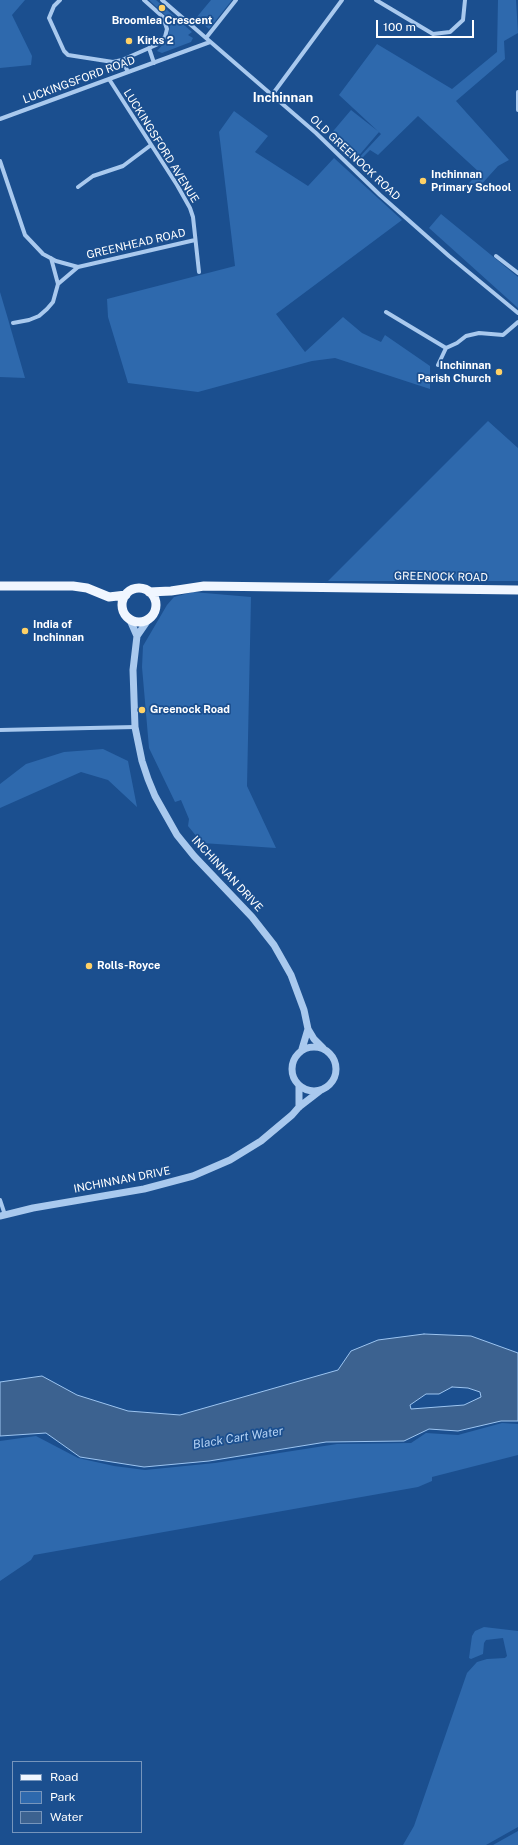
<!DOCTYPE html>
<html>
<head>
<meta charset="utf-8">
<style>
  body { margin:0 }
  #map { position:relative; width:518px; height:1845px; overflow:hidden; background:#1b4f8f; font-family:"Public Sans",sans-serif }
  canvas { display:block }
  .legend { position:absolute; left:12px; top:1761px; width:130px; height:72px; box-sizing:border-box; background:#1b4f8f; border:1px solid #7695bc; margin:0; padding:5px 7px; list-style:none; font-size:12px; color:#fff }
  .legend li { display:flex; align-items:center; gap:8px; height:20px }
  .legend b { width:20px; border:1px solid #7695bc }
  .scale { position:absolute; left:376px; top:20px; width:98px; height:18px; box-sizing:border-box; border:2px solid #fff; border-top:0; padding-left:5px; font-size:12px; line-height:14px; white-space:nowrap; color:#fff; -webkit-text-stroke:3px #1b4f8f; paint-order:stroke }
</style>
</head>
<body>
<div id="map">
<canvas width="518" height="1845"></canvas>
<ul class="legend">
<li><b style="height:5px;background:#f0f6ff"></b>Road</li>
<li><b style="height:11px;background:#2e69ad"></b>Park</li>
<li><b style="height:11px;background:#3c6290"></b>Water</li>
</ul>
<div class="scale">100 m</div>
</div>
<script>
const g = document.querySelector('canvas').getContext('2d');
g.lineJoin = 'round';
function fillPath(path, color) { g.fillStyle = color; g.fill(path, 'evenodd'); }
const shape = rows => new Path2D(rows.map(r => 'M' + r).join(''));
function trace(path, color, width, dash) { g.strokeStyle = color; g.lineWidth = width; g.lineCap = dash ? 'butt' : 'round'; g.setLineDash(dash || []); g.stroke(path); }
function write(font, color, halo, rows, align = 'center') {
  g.font = font + ' "Public Sans",sans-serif'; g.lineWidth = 3.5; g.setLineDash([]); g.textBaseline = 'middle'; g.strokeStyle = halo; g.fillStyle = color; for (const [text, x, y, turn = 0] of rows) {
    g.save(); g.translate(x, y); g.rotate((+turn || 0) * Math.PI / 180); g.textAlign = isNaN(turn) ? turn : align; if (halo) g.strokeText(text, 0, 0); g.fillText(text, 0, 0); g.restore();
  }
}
const green = shape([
  [0,0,25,0,12,15,32,56,31,65,0,68],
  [149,0,156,0,192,32,188,35,193,38,191,42,162,53,157,51,168,39,170,25,166,16],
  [211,0,232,0,209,29,196,18],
  [498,0,516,0,518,33,504,41,505,59,456,101,509,160,498,166,479,187,463,190,479,172,418,116,378,155,370,150,357,163,355,162,381,134,339,95,377,44,452,89,497,52],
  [351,110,379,132,356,159,329,136],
  [234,111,268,136,255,152,308,186,334,158,402,220,276,314,305,352,343,317,362,333,381,342,385,335,430,366,430,389,335,358,312,361,198,392,128,383,108,317,107,299,235,266,219,132],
  [441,214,518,277,518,308,429,228],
  [0,292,8,319,25,378,0,377],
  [488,421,518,448,518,581,328,581],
  [193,592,251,597,247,786,276,848,202,843,188,826,189,819,181,800,175,802,149,748,142,667,143,646,167,605,174,597],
  [103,749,128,761,137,807,108,780,81,772,0,808,0,784,26,764,64,752],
  [502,1423,518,1424,518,1455,432,1477,432,1481,418,1487,34,1555,31,1560,0,1581,0,1441,36,1436,78,1458,114,1466,145,1470,215,1463,337,1444,411,1443,426,1433,458,1435],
  [484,1627,518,1631,518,1827,486,1845,403,1845,414,1826,467,1673,477,1662,487,1659,505,1658,507,1656,503,1638,486,1640,484,1643,483,1654,471,1659,469,1658,472,1636,475,1631],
  [518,1831,518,1845,493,1845]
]);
const water = shape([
  [424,1334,471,1336,518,1353,518,1421,501,1421,458,1431,429,1429,404,1441,326,1442,209,1461,144,1467,80,1457,46,1433,0,1436,0,1382,42,1376,77,1395,128,1411,180,1415,338,1370,351,1351,378,1340,424,1334],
  [452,1387,468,1388,480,1392,481,1397,464,1405,411,1409,410,1405,426,1394,439,1394,452,1387]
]);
const minor = shape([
  [60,0,54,6,49,18,64,51,68,55,113,62,122,60,156,45,165,37,167,29,163,17,144,0],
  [162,0,316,133,380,195,449,256,518,313],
  [376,0,433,34,450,32,463,20,465,0],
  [206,38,236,0],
  [149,48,154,63],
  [122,60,128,72],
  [109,79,177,185,190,208,193,217,199,272],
  [518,92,518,110],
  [272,95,342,0],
  [0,119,210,42],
  [0,161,25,235,43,254,56,261,78,267,195,240],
  [78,187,93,176,123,166,151,145],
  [496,256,518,273],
  [58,284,78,267],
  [386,312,446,348],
  [13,323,29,320,39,316,47,309,53,302,58,284,51,258],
  [438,365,446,348,457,343,466,336,479,333,503,335,518,322],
  [0,730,135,727],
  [0,1200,5,1215]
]);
const tertiary = shape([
  [130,620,137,636],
  [148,620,137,636,133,670,135,727,142,761,148,779,155,796,177,835,194,856,252,917,274,945,291,975,304,1010,308,1029,314,1039,323,1048],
  '292 1069a22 22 0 1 1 44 0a22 22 0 1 1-44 0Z',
  [302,1049,308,1029],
  [299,1107,299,1086],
  [0,1216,33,1208,144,1189,193,1176,230,1160,261,1141,292,1115,299,1107,321,1090]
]);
const primary = shape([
  [0,586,73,586,87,588,109,597,126,595],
  '122 605a17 17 0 1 1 34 0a17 17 0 1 1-34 0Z',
  [149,592,171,591,204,586,518,590]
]);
const markers = [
  [162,8,4,"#ffd166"],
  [129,41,4,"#ffd166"],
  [423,181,4,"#ffd166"],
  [499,372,4,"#ffd166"],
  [25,631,4,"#ffd166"],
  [142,710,4,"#ffd166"],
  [89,966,4,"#ffd166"]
];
const poiNames = [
  ["Broomlea Crescent",162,21,"center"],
  ["Kirks 2",137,41],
  ["Inchinnan",431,175],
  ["Primary School",431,188],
  ["Inchinnan",491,366,"right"],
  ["Parish Church",491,379,"right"],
  ["India of",33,625],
  ["Inchinnan",33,638],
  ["Greenock Road",150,710],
  ["Rolls-Royce",97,966]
];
const streetNames = [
  ["LUCKINGSFORD ROAD",79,80,-20],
  ["LUCKINGSFORD AVENUE",161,146,58],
  ["OLD GREENOCK ROAD",355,158,43],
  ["GREENHEAD ROAD",136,244,-13],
  ["GREENOCK ROAD",441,577,1],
  ["INCHINNAN DRIVE",227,874,47],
  ["INCHINNAN DRIVE",122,1180,-11]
];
const waterNames = [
  ["Black Cart Water",238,1438,-9]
];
const quarterNames = [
  ["Inchinnan",283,98]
];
fillPath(green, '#2e69ad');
fillPath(water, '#3c6290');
trace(water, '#9cc4f0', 1);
trace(minor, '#a9c9ee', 4);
trace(tertiary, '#a9c9ee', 7);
trace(primary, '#f0f6ff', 9);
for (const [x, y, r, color] of markers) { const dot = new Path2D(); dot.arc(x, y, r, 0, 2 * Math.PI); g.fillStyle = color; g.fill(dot); trace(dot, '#1b4f8f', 1.5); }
write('bold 11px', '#fff', '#1b4f8f', poiNames, 'left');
write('11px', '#fff', '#1b4f8f', streetNames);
write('italic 12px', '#b5d3f5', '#1b4f8f', waterNames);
write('bold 13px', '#fff', '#1b4f8f', quarterNames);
</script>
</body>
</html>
